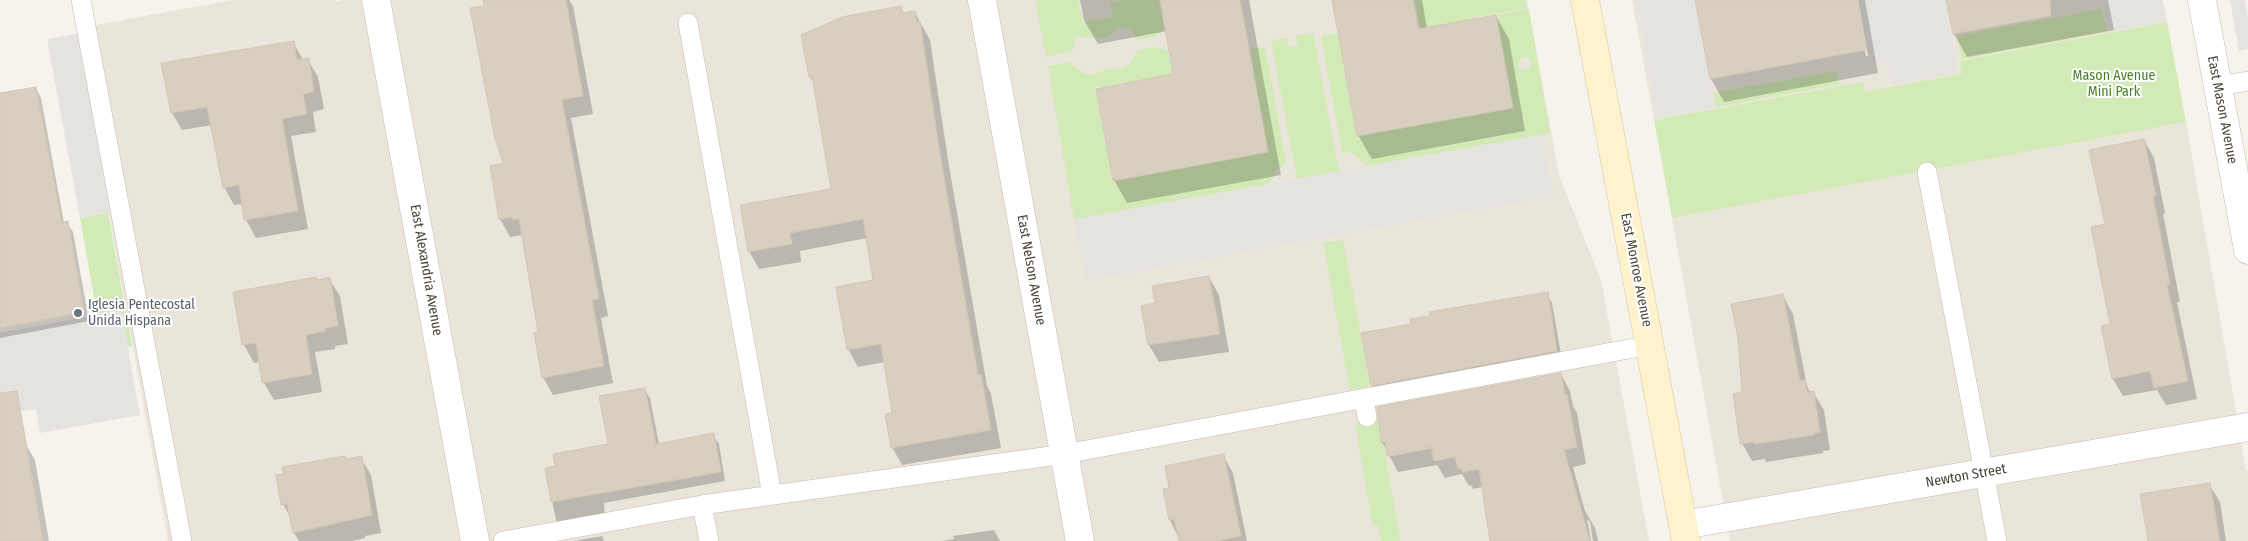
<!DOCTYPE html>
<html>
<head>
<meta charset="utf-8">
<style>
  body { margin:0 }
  canvas { display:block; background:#f6f3ec }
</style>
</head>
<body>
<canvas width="2248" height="541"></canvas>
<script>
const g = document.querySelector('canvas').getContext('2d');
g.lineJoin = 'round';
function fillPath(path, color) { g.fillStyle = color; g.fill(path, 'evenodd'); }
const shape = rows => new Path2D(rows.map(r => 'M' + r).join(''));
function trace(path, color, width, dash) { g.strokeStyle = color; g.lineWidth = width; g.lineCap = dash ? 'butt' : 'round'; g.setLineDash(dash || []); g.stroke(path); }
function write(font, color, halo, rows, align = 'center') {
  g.font = font + ' "Fira Sans Condensed",sans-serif'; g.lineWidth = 4; g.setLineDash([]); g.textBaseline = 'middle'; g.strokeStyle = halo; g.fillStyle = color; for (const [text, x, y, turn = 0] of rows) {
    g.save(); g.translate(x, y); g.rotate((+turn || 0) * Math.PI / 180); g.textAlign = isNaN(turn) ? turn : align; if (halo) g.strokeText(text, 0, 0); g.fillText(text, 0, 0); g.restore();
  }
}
const residential = shape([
  [233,0,335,0,336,2,342,0,1527,0,1559,175,1601,280,1649,541,168,541,76,33,100,24],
  [1632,0,2163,0,2167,22,1960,61,1963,74,1865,93,1862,82,1654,120],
  [2186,122,2246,470,2248,470,2248,541,1730,541,1672,218]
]);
const green = shape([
  [1035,0,1078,0,1083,22,1113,17,1110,2,1123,0,1159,0,1164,29,1155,37,1137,40,1132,31,1124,27,1116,29,1107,37,1100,39,1079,36,1076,38,1073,49,1070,51,1046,57],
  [1421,0,1526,0,1527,8,1466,19,1468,33,1422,41,1415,1],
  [1529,9,1550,133,1366,166,1356,156,1350,152,1342,152,1321,36,1338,33,1357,136,1513,108,1497,15],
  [1524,57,1529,58,1531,63,1530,68,1524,70,1518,66,1518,62],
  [2102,9,2107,32,1962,59,1957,36],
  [2167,22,2186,122,1672,218,1654,120,1863,82,1865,92,1962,74,1960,61],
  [1313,33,1339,171,1297,179,1271,41,1287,38,1289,47,1298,45,1296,36],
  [1157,47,1168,51,1175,89,1128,97,1125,82,1095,88,1112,181,1268,152,1250,49,1265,47,1286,163,1276,170,1269,184,1074,219,1048,66,1069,62,1083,73,1091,75,1108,69,1123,68,1130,63,1138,50],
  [1836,71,1839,84,1716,107,1713,93],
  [108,213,132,346,128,347,121,310,97,314,80,218],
  [1343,240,1370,386,1350,390,1323,243],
  [1379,419,1400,541,1381,541,1378,525,1373,526,1355,423]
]);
const parking = shape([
  [1637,0,1695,0,1714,107,1658,118],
  [1859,0,1945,0,1958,72,1892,84,1887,61,1871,64],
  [2102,0,2162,0,2167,21,2108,32],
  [2230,0,2245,0,2248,17,2248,49,2239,51],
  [95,27,128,209,80,218,47,39,75,34],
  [1542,135,1554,196,1086,281,1074,220],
  [121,310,140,415,40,433,36,409,0,415,0,333]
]);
const shadow = shape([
  [500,0,569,0,573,6,593,114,571,118,608,316,601,318,613,383,553,395,543,377,540,333,522,235,510,237,500,219,505,164,486,7],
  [1080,0,1249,0,1281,175,1127,203,1114,180,1175,75,1167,31,1098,44,1084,20],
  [1334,0,1422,0,1427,28,1496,16,1509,39,1525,131,1372,159,1358,135],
  [1697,0,1855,0,1866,56,1868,56,1858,0,1865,0,1878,73,1724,102,1711,79],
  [1948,0,2108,0,2114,30,1967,57,1954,34],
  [900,8,904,14,915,13,930,40,949,166,987,386,991,394,1001,448,902,465,892,447,894,414,885,362,858,367,848,349,875,282,867,238,800,251,801,262,759,269,749,251,832,190,814,84,810,77],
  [293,42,303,60,308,60,318,77,324,109,313,112,316,132,291,136,308,229,256,238,246,220,243,204,234,205,224,187,212,125,182,130,172,113],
  [36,88,41,98,64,223,67,223,73,232,89,321,0,338,0,94],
  [2144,140,2154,158,2165,213,2163,214,2180,302,2177,302,2197,399,2166,405,2157,390,2123,396,2113,379,2106,225],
  [1209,277,1219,295,1229,352,1159,362,1149,345,1157,304],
  [329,279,340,296,348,344,335,346,335,349,315,352,322,392,274,400,264,383,260,362,254,363,244,345,235,293],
  [1547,294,1552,303,1562,360,1377,395,1372,385,1413,325],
  [1783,296,1793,314,1807,386,1810,392,1813,392,1824,410,1830,450,1823,451,1823,453,1766,462,1765,459,1752,461,1742,443,1743,394],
  [1561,374,1570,391,1573,406,1577,413,1586,464,1573,467,1585,511,1595,528,1598,541,1593,541,1590,522,1587,519,1591,541,1490,541,1482,487,1473,489,1471,485,1469,486,1462,474,1445,478,1437,465,1398,472,1382,442],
  [1437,445,1437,447,1391,456,1391,454],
  [644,389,650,398,659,444,713,435,719,444,725,481,604,503,605,521,561,529,556,520,546,469,609,445],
  [25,443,35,460,49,541,0,541,0,447],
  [1223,455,1233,473,1247,541,1180,541,1170,520,1170,489],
  [361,458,371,475,381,533,365,536,365,538,352,541,299,541,294,533,292,520,283,504,346,461],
  [2209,484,2220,502,2226,541,2150,541],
  [994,530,1000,541,942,541,954,539,953,536],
  [602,536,604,541,573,541]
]);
const building = shape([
  [483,0,566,0,583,96,562,100,599,299,592,300,604,366,542,378,534,333,538,332,519,219,512,220,512,217,499,220,490,166,503,163,495,139,470,8,484,6,483,0],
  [1160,0,1240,0,1268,152,1113,181,1096,89,1173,74,1160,0],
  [1332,0,1413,0,1419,29,1496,15,1513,108,1357,136,1332,0],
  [1695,0,1857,0,1866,50,1710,79,1695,0],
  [1946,0,2050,0,2051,16,1953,34,1946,0],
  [901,6,902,13,915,11,917,22,920,21,939,147,978,375,981,374,991,430,891,448,885,414,892,413,881,344,847,350,836,287,873,280,863,219,790,233,792,244,748,252,740,205,831,189,812,77,809,77,801,35,842,17,901,6],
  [294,41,297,60,309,58,314,92,303,94,307,114,282,119,298,211,244,220,239,185,223,188,207,107,171,113,161,63,294,41],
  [36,87,62,223,68,221,84,312,0,328,0,93,36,87],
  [2144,139,2156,196,2153,196,2170,284,2167,285,2188,381,2154,388,2150,371,2112,379,2101,326,2110,324,2091,227,2105,224,2089,150,2144,139],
  [1209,276,1220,334,1148,345,1141,306,1155,303,1152,286,1209,276],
  [316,277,317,280,330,277,338,326,326,328,326,331,306,335,312,374,262,383,256,343,242,345,233,292,316,277],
  [1548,292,1557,351,1371,386,1361,333,1411,324,1410,319,1430,316,1429,312,1548,292],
  [1783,294,1800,381,1805,380,1807,392,1814,391,1820,432,1814,433,1814,435,1754,444,1754,442,1740,444,1733,394,1742,392,1738,338,1731,304,1783,294],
  [1561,373,1565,395,1567,394,1577,447,1564,450,1590,541,1490,541,1479,469,1462,472,1462,468,1458,469,1455,457,1434,461,1431,447,1387,456,1385,442,1381,443,1377,407,1561,373],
  [645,388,656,444,714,433,721,472,551,502,545,468,555,466,553,454,608,444,599,396,645,388],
  [17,391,43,541,0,541,0,393,17,391],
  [1224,454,1241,536,1216,541,1179,541,1174,519,1169,520,1163,489,1169,488,1165,466,1224,454],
  [345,456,345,459,362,456,372,515,293,533,287,504,281,505,276,475,283,474,282,467,345,456],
  [2210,483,2220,541,2148,541,2140,494,2210,483]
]);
const lane = shape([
  [81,0,182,541],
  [688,23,772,495],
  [2218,86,2248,81],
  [1927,172,1997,541],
  [1364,399,1367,417],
  [702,505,709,541],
  [503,541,702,505,1065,454,1650,345]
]);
const street = shape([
  [376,0,475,541],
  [982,0,1080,541],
  [2202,0,2248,250],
  [1683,525,2248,427]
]);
const secondary = shape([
  [1585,0,1686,541]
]);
const markers = [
  [78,313,5,"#6b7280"]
];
const parkNames = [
  ["Mason Avenue",2114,76],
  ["Mini Park",2114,92]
];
const streetNames = [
  ["East Mason Avenue",2222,110,79],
  ["East Alexandria Avenue",426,270,80],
  ["East Nelson Avenue",1031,270,80],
  ["East Monroe Avenue",1636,270,79],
  ["Newton Street",1966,476,-10]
];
const worshipNames = [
  ["Iglesia Pentecostal",88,305],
  ["Unida Hispana",88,321]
];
fillPath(residential, '#eae5da');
fillPath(green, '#d2eab5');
fillPath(parking, '#e5e3e0');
fillPath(shadow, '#0003');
fillPath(building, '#d8cfc1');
trace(building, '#d3c7b4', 1);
trace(lane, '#c2bbae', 20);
trace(street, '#c2bbae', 29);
trace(secondary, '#d6c79b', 29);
trace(lane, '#fff', 19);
trace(street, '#fff', 28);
trace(secondary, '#fff3cd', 28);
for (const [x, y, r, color] of markers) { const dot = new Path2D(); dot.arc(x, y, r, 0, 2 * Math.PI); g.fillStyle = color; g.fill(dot); trace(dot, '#fff', 2); }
write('14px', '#4a7f2a', '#fff', parkNames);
write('14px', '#4b4439', '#fff', streetNames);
write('14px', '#5b616d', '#fff', worshipNames, 'left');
</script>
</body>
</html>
